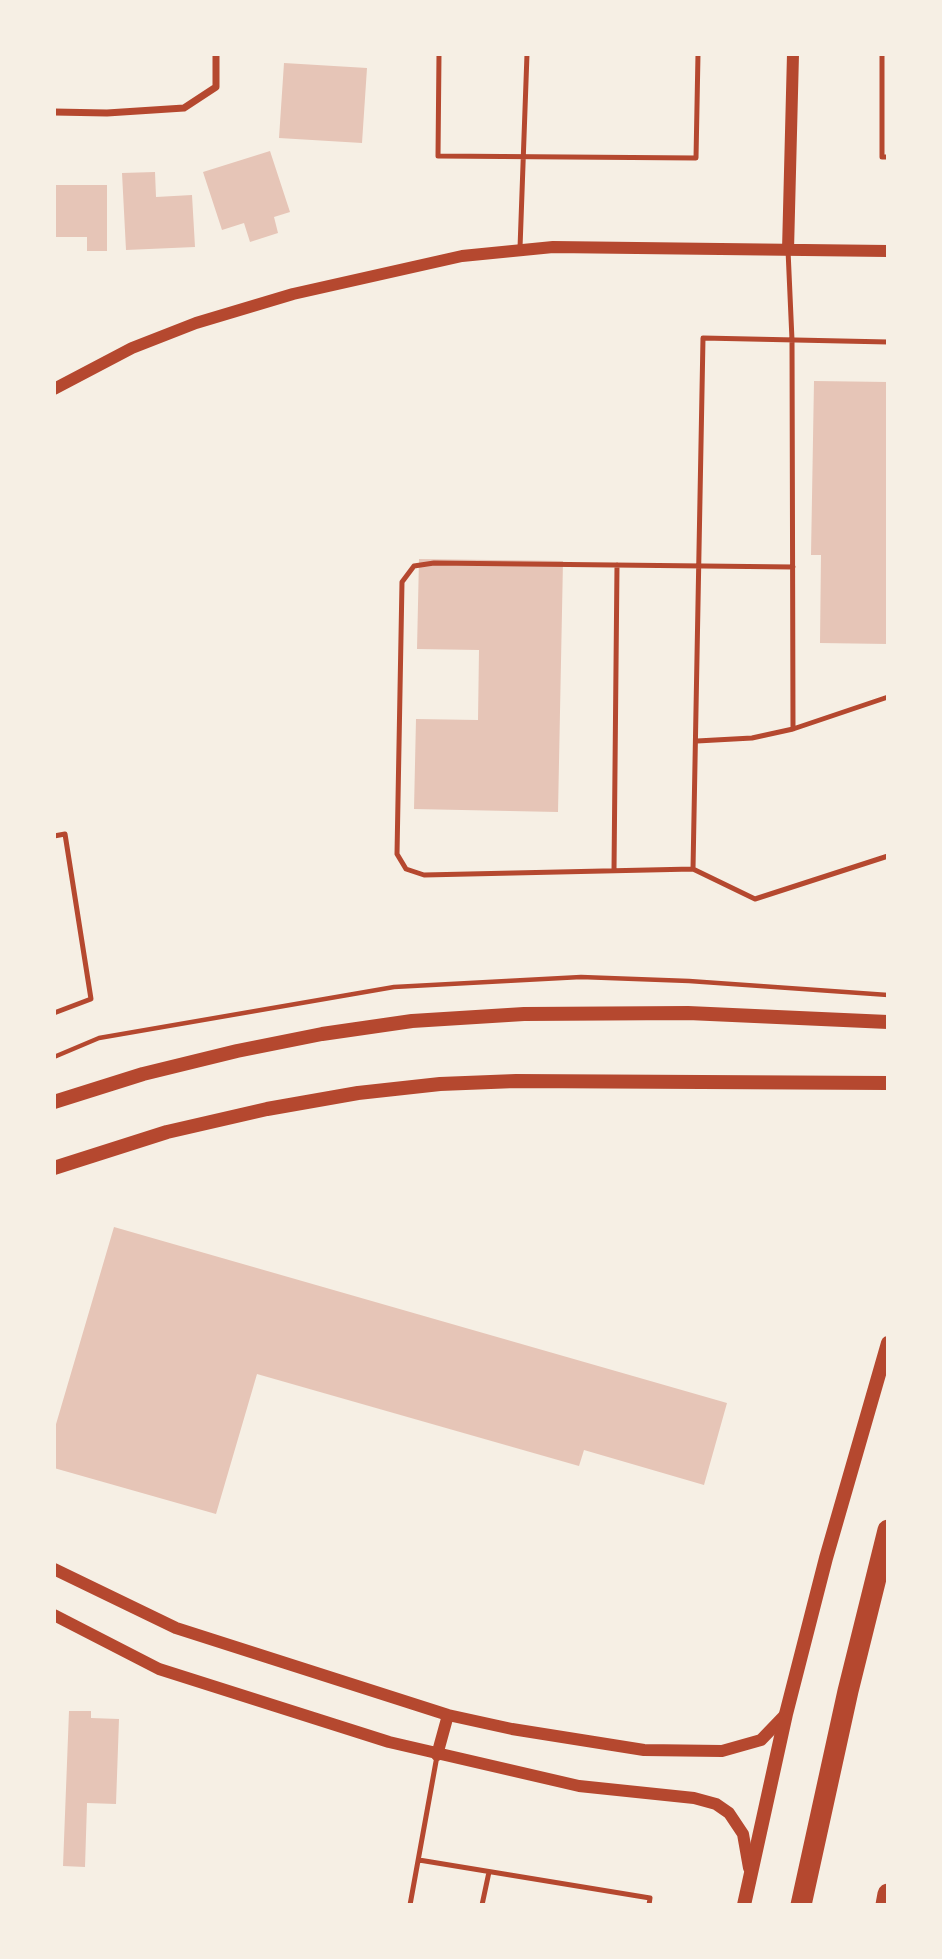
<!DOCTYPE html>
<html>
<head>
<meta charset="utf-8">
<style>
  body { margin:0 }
  #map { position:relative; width:942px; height:1959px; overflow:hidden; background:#f6efe4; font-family:"Roboto Condensed",sans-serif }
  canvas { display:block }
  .frame { position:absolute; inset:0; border:56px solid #f6efe4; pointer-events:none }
</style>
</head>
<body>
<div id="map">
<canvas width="942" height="1959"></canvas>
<div class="frame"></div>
</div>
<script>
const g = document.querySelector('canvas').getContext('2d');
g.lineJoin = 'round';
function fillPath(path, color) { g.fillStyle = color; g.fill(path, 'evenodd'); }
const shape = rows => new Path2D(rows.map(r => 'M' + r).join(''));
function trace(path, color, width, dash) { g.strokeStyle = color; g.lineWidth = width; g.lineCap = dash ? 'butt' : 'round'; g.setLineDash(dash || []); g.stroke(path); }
const building = shape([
  [284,63,367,68,362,143,279,138],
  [270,151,290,212,274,217,278,233,250,242,244,223,222,230,203,172],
  [155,172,156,197,192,195,195,247,126,250,122,173],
  [54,185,107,185,107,251,87,251,87,237,54,237],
  [814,381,888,382,888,644,820,643,821,555,811,555],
  [419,559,563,561,558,812,414,809,416,719,478,720,479,650,417,649],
  [114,1227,727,1403,704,1485,584,1450,579,1466,257,1374,216,1514,54,1468,54,1431],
  [69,1711,91,1711,91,1718,119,1719,116,1804,87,1803,85,1867,63,1866]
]);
const path = shape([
  [54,1057,99,1038,394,987,581,977,689,981,888,995]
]);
const service = shape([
  [439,54,438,156,696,158,698,54],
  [882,54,882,157,888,157],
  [520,248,527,54],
  [788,250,792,340,793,729],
  [793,567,434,563,414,566,402,582,397,854,406,869,424,875,693,869,755,899,888,856],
  [697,741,752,738,793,729,888,697],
  [54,836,65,834,91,999,54,1013],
  [693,869,703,338,888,342],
  [614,870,617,565],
  [419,1860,650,1898,649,1905],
  [410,1905,437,1756],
  [482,1905,489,1872]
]);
const minor = shape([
  [54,112,107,113,184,108,216,87,216,54]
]);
const tertiary = shape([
  [788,250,793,54],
  [54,389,132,348,196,323,293,294,462,256,553,247,888,251],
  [54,1569,176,1628,448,1715,512,1729,644,1750,722,1751,761,1740,786,1714],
  [54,1615,159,1669,389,1742,579,1786,694,1798,716,1804,729,1813,743,1834,749,1868],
  [437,1755,448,1715]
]);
const secondary = shape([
  [54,1102,143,1074,237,1051,322,1034,412,1021,524,1014,688,1013,888,1022],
  [54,1168,167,1132,267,1109,358,1093,440,1084,516,1081,888,1083],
  [744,1905,786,1714,826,1558,888,1343]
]);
const motorway = shape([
  [801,1905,848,1691,888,1530],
  [886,1905,888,1894]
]);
fillPath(building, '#e6c5b7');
trace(path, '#b5482f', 4.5);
trace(service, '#b5482f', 5);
trace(minor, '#b5482f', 7);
trace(tertiary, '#b5482f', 12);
trace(secondary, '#b5482f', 14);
trace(motorway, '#b5482f', 21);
</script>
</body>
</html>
